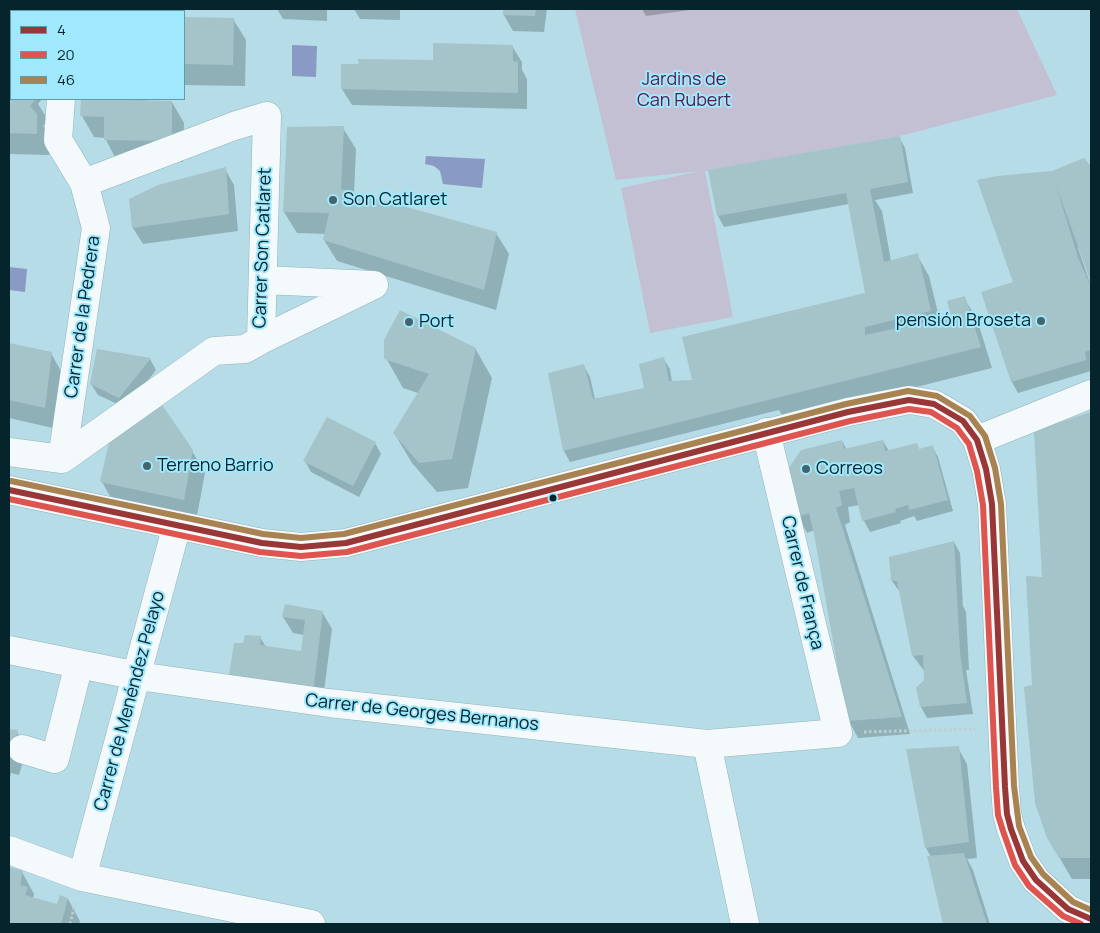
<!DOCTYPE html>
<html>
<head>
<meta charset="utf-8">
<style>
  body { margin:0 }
  #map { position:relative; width:1100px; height:933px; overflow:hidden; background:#b5dce7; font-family:Manrope,sans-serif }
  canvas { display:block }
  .frame { position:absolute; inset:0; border:10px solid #05242c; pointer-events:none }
  .legend { position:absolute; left:10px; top:10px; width:175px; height:90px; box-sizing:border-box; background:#a0e8fc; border:1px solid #629aa9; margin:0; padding:6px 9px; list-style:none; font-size:15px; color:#05242c }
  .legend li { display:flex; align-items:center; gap:10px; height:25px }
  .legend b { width:25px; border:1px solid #629aa9 }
</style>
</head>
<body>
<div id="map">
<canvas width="1100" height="933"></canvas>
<div class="frame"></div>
<ul class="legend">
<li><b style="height:6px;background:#993636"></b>4</li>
<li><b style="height:6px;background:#de544e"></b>20</li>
<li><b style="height:6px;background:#a88250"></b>46</li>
</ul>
</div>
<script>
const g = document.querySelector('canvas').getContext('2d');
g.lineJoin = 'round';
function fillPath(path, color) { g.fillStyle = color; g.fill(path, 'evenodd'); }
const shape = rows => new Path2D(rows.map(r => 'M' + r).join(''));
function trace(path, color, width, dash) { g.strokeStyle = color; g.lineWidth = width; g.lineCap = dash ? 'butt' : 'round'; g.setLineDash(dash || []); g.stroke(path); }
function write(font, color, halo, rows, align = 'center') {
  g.font = font + ' Manrope,sans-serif'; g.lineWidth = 4; g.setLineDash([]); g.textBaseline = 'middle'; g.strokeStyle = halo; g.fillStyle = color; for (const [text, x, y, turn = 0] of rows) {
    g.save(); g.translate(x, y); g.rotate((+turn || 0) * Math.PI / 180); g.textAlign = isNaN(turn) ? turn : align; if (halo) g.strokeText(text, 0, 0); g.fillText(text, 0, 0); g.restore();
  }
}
const green = shape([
  [575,9,1017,9,1057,95,900,136,705,171,733,317,650,333,621,188,700,171,616,180]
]);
const water = shape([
  [292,45,317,46,316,77,292,76],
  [426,156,485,159,482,188,443,184,440,171,434,166,425,164],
  [9,267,27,269,25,292,9,290]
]);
const shadow = shape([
  [9,9,33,9,35,11,11,11,11,99,42,99,38,104,48,120,43,126,49,136,49,155,9,154],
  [180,9,247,9,247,10],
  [277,9,327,9,327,21,283,19],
  [354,9,400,9,400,20,360,19],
  [504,9,547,9,544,32,513,31,504,15],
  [642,9,697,9,646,16],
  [184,18,233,19,246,40,245,86,184,85],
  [512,46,522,62,522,70,527,79,527,109,352,105,342,89,435,61],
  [82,99,145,99,145,102,172,102,184,123,183,162,117,161,105,138,94,137,82,116],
  [343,128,356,149,354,194,496,233,509,254,496,310,337,261,324,240,326,234,297,233,284,212],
  [899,137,905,148,913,193,875,200,882,211,891,261,917,255,929,276,940,321,952,318,964,298,977,319,992,368,785,420,779,410,570,462,564,451,549,374,584,366,590,377,595,399,645,389,663,358,670,369,672,382,694,381,866,294,849,204,724,227,718,216,710,171],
  [1084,160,1091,167,1091,281,1080,247,1078,248,1091,286,1091,371,1018,393,1012,382,1014,282,1052,172],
  [225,169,234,185,238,231,143,244,133,228,131,200],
  [9,345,51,353,63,375,57,429,9,418],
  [475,348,492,378,468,488,437,492,412,463,394,433,418,393,403,388,386,358],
  [98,350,150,359,156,370,126,408,98,395,91,384],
  [1091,413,1091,879,1072,879,1048,838,1035,687,1043,578,1035,431],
  [842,441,847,450,883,441,889,451,919,450,932,446,938,457,953,511,917,521,914,516,900,521,901,523,870,532,864,521,860,505,848,507,850,522,845,525,910,734,858,738,849,721,815,530,807,533,798,516],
  [375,443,381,454,359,497,311,472,305,461],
  [192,451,205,473,196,521,114,503,102,482],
  [954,542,960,553,963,606,966,612,969,670,966,670,973,714,927,718,921,707,925,672,913,656,900,592,892,581],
  [322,612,332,629,322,707,244,645,260,637,266,647,302,652,304,635,293,633,283,617],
  [9,727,11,731,17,732,27,748,19,775,11,773,10,778],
  [958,748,967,764,977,858,967,859,973,870,990,924,944,924,929,857,931,857,926,848,908,750],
  [9,868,22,872,34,894,33,899,58,905,68,899,80,921,79,924,9,924]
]);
const building = shape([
  [9,9,28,9,30,11,11,11,11,99,36,99,30,106,37,114,37,134,9,133],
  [503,9,536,9,535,16,503,15],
  [184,17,234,18,233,65,184,64],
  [433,43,513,45,513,61,518,62,518,93,341,89,341,64,359,64,358,59,433,60],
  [81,99,172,101,172,141,104,140,104,117,80,116],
  [344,126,341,189,497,232,484,290,323,240,329,213,283,212,287,127],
  [900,136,908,182,870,189,884,262,918,253,931,311,865,327,865,335,951,317,947,301,965,296,981,347,563,451,548,373,584,364,593,399,644,388,639,364,664,357,669,381,692,380,682,337,865,293,846,193,717,216,708,170],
  [1084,158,1091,166,1091,283,1056,185,1078,258,1091,287,1091,350,1085,352,1086,360,1011,382,981,292,1013,282,977,180,997,176,1052,171],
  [226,167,229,214,132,228,129,199,158,185],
  [400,310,476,348,452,459,419,463,393,433,429,374,384,359,384,340],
  [9,343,52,352,45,408,9,400],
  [97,349,151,358,119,398,90,384],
  [162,405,193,450,184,500,100,482,109,442],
  [1091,412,1091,858,1059,858,1047,838,1035,803,1024,687,1032,685,1026,576,1042,577,1034,431],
  [327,417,376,442,353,486,303,461],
  [842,440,844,449,883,440,885,451,917,443,919,449,933,445,948,500,909,510,908,505,895,509,896,512,862,521,854,488,839,491,842,505,836,508,902,717,847,721,814,534,809,513,797,517,786,472,801,450],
  [954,541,960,653,967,703,920,707,916,688,924,680,923,655,912,656,897,581,891,581,889,557],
  [285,604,323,611,313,692,228,682,234,643,243,643,245,635,261,636,260,645,301,651,305,620,282,617],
  [9,729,18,730,10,759,9,759],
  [959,746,969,842,925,848,906,749],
  [964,853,987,924,943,924,927,856],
  [9,867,23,871,20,885,28,887,25,895,57,904,60,895,68,898,61,924,9,924]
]);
const path = shape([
  [864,732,975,729],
  [70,924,75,903]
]);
const minor = shape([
  [66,11,67,9],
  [261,340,374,285,263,280],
  [977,440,1091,394],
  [9,452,62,459,96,228,84,183,58,140,61,99],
  [62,459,214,351,245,349,261,340,267,116,234,126,84,183],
  [9,490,262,543,301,547,346,543,848,412,909,400,934,404,963,421,977,440,986,469,992,504,1005,787,1007,814,1011,829,1023,861,1036,880,1068,909,1091,919],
  [9,650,138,676,329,703,707,744,838,733,766,432],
  [707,744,745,924],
  [22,749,55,759,79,664],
  [9,850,82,877,311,924],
  [82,877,177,525]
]);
const bus1 = shape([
  [9,490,262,543,301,547,346,543,848,412,909,400,934,404,963,421,977,440,986,469,992,504,1005,787,1007,814,1011,829,1023,861,1036,880,1068,909,1091,919]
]);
const bus2 = shape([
  [9,499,260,552,301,556,347,552,850,421,909,409,931,412,957,428,969,444,977,471,983,505,996,787,998,815,1003,831,1015,865,1029,886,1063,916,1081,924]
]);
const bus3 = shape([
  [11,481,263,534,301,538,344,534,846,404,908,391,937,396,970,416,985,436,995,468,1001,504,1014,786,1019,826,1031,857,1043,874,1073,902,1091,910]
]);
const markers = [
  [333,200,5,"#43646d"],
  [1041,321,5,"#43646d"],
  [409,322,5,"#43646d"],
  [147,466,5,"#43646d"],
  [806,469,5,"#43646d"],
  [553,498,4.5,"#05242c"]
];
const parkNames = [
  ["Jardins de",684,80],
  ["Can Rubert",684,101]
];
const poiNames = [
  ["Son Catlaret",343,200],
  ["pensión Broseta",1031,321,"right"],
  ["Port",419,322],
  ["Terreno Barrio",157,466],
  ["Correos",816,469]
];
const streetNames = [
  ["Carrer Son Catlaret",263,248,-88],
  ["Carrer de la Pedrera",83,317,-82],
  ["Carrer de França",802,583,77],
  ["Carrer de Menéndez Pelayo",130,701,-75],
  ["Carrer de Georges Bernanos",422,713,6]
];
fillPath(green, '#c3c0d4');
fillPath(water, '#899ac4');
fillPath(shadow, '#0003');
fillPath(building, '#a4c4c9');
trace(minor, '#92b2ba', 29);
trace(path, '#c1cdd0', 3, [2.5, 2.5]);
trace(minor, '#f4fafb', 28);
trace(bus1, '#993636', 6);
trace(bus2, '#de544e', 6);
trace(bus3, '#a88250', 6);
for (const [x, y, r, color] of markers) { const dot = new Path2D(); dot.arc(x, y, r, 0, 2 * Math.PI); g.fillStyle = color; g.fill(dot); trace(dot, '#a0e8fc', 2); }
write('18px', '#58184b', '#a0e8fc', parkNames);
write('18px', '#05242c', '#a0e8fc', poiNames, 'left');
write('18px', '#05242c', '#a0e8fc', streetNames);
</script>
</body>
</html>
